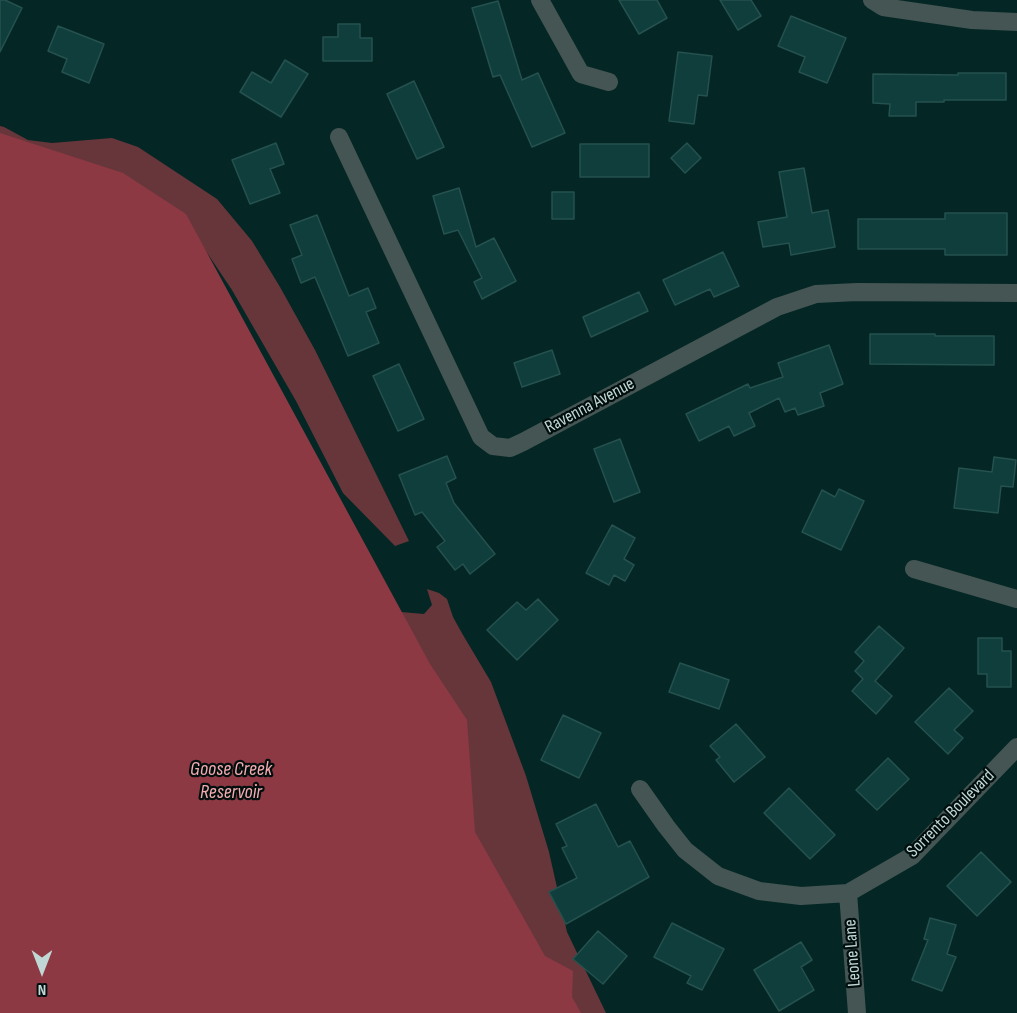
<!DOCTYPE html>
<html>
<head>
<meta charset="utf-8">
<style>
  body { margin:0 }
  #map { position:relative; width:1017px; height:1013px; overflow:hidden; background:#042725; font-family:"Sofia Sans Condensed",sans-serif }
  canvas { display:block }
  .north { position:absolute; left:12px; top:941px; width:60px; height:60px; -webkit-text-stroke:4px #000e0d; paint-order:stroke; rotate:180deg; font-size:16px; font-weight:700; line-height:24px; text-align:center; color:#c1d7d5 }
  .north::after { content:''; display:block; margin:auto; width:21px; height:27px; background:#c1d7d5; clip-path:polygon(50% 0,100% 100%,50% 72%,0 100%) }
</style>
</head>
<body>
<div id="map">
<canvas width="1017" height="1013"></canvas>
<div class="north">N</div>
</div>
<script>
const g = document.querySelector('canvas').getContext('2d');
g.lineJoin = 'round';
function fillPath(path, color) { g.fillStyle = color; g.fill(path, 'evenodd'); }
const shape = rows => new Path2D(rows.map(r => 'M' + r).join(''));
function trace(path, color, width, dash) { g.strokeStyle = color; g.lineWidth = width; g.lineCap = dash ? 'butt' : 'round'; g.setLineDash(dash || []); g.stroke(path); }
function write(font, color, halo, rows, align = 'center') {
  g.font = font + ' "Sofia Sans Condensed",sans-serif'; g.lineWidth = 4.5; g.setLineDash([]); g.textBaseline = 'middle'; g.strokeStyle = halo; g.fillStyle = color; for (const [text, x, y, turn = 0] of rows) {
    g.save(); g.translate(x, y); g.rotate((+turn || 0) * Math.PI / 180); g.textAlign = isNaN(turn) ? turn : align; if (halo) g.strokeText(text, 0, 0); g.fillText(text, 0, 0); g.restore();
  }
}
const green = shape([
  [0,126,4,127,28,140,52,143,112,138,138,147,217,199,252,241,280,287,315,350,409,541,395,546,343,493,296,401,232,290,181,214,0,153],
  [427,589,439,593,447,599,453,617,463,635,491,682,526,776,549,852,567,932,606,1013,440,1013,401,612,424,614,432,605]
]);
const water = shape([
  [0,133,123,173,186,214,430,664,467,720,475,832,545,956,573,971,572,997,581,1013,0,1013]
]);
const building = shape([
  [0,0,5,0,22,8,0,52,0,0],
  [619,0,657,0,667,18,639,34,619,0],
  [720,0,751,0,761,16,738,30,720,0],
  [498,1,522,80,538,73,565,133,532,147,500,75,493,77,472,8,498,1],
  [791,16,846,38,827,83,799,72,805,57,778,46,791,16],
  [338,24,360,24,360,38,372,38,372,61,323,61,323,37,338,37,338,24],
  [58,26,104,44,89,83,62,72,67,59,48,51,58,26],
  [678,52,712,56,707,96,698,95,694,124,669,121,678,52],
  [285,60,308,74,281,117,240,92,252,72,271,83,285,60],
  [958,73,1006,73,1006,100,944,100,944,102,916,102,916,116,889,116,890,104,873,103,873,74,958,75,958,73],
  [414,81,444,147,417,159,387,94,414,81],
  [276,143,284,164,270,169,280,193,250,204,232,160,276,143],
  [687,143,701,158,685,173,671,158,687,143],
  [580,144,649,144,649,177,580,177,580,144],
  [804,168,812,213,828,210,835,247,791,255,789,243,763,247,758,222,787,217,779,172,804,168],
  [459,188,476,247,494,238,516,281,482,299,474,282,482,278,458,230,444,234,433,196,459,188],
  [552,192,574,192,574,219,552,219,552,192],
  [945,213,1007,213,1007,255,945,255,945,249,858,249,858,219,945,219,945,213],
  [317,215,349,296,368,288,376,308,366,312,379,343,348,356,315,277,301,283,292,259,302,255,290,225,317,215],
  [723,252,739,286,714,297,710,289,675,305,663,280,723,252],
  [639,292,648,311,591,337,583,317,639,292],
  [870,334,935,334,935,336,994,336,994,365,870,364,870,334],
  [829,345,843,384,820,393,824,406,798,415,795,408,785,412,779,398,749,413,755,426,734,436,729,426,699,441,686,414,748,384,750,388,783,377,778,363,829,345],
  [552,350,560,374,522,387,514,363,552,350],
  [399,364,424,419,398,431,373,376,399,364],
  [620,439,640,492,614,502,594,449,620,439],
  [447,456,456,478,446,483,454,503,495,554,470,574,463,564,455,570,437,547,445,541,422,512,415,515,399,475,447,456],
  [994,457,1016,460,1013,487,1001,486,998,513,954,508,959,468,992,472,994,457],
  [839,489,864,501,841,550,802,532,822,490,835,497,839,489],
  [612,525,635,538,624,559,634,565,625,581,614,575,609,585,586,573,612,525],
  [538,599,558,620,517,660,487,630,517,602,526,610,538,599],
  [879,626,904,648,875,681,892,696,876,714,852,691,863,679,855,671,864,661,855,652,879,626],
  [978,638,1002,638,1002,651,1011,651,1011,687,987,687,987,674,978,674,978,638],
  [680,663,729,680,719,709,669,692,680,663],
  [949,688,973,711,954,730,963,738,948,754,915,722,949,688],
  [563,715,601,733,579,778,541,760,563,715],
  [736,724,765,757,734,782,716,760,720,757,710,746,736,724],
  [888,758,909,779,877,810,856,790,888,758],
  [789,788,835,835,810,859,764,813,789,788],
  [596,804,618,847,630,841,649,877,566,924,549,892,577,878,562,848,567,846,556,824,596,804],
  [981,852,1011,882,977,916,947,886,981,852],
  [930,918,956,925,947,954,956,957,942,991,912,980,928,940,924,939,930,918],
  [672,923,724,949,702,990,687,983,691,976,654,957,672,923],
  [598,931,627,956,603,984,573,959,598,931],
  [801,942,812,960,801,967,814,990,779,1011,754,970,801,942]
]);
const minor = shape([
  [540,0,581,74,609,82],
  [872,0,883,7,972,20,1017,22],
  [339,137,481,437,493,446,510,448,523,442,777,307,816,294,857,292,1017,293],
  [914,569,1017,599],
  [640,789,666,826,685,850,718,876,759,891,801,896,848,893,912,856,1017,747],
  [848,893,857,1013]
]);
const streetNames = [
  ["Ravenna Avenue",590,406,-28],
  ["Sorrento Boulevard",951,814,-45],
  ["Leone Lane",853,953,-94]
];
const waterNames = [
  ["Goose Creek",231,770],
  ["Reservoir",231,793]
];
fillPath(green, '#67363b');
fillPath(water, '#8c3944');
fillPath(building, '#103e3c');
trace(building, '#25514e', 1.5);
trace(minor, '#445554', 18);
write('18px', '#c1d7d5', '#000e0d', streetNames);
write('italic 20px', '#f6acb1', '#000e0d', waterNames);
</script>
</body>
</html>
